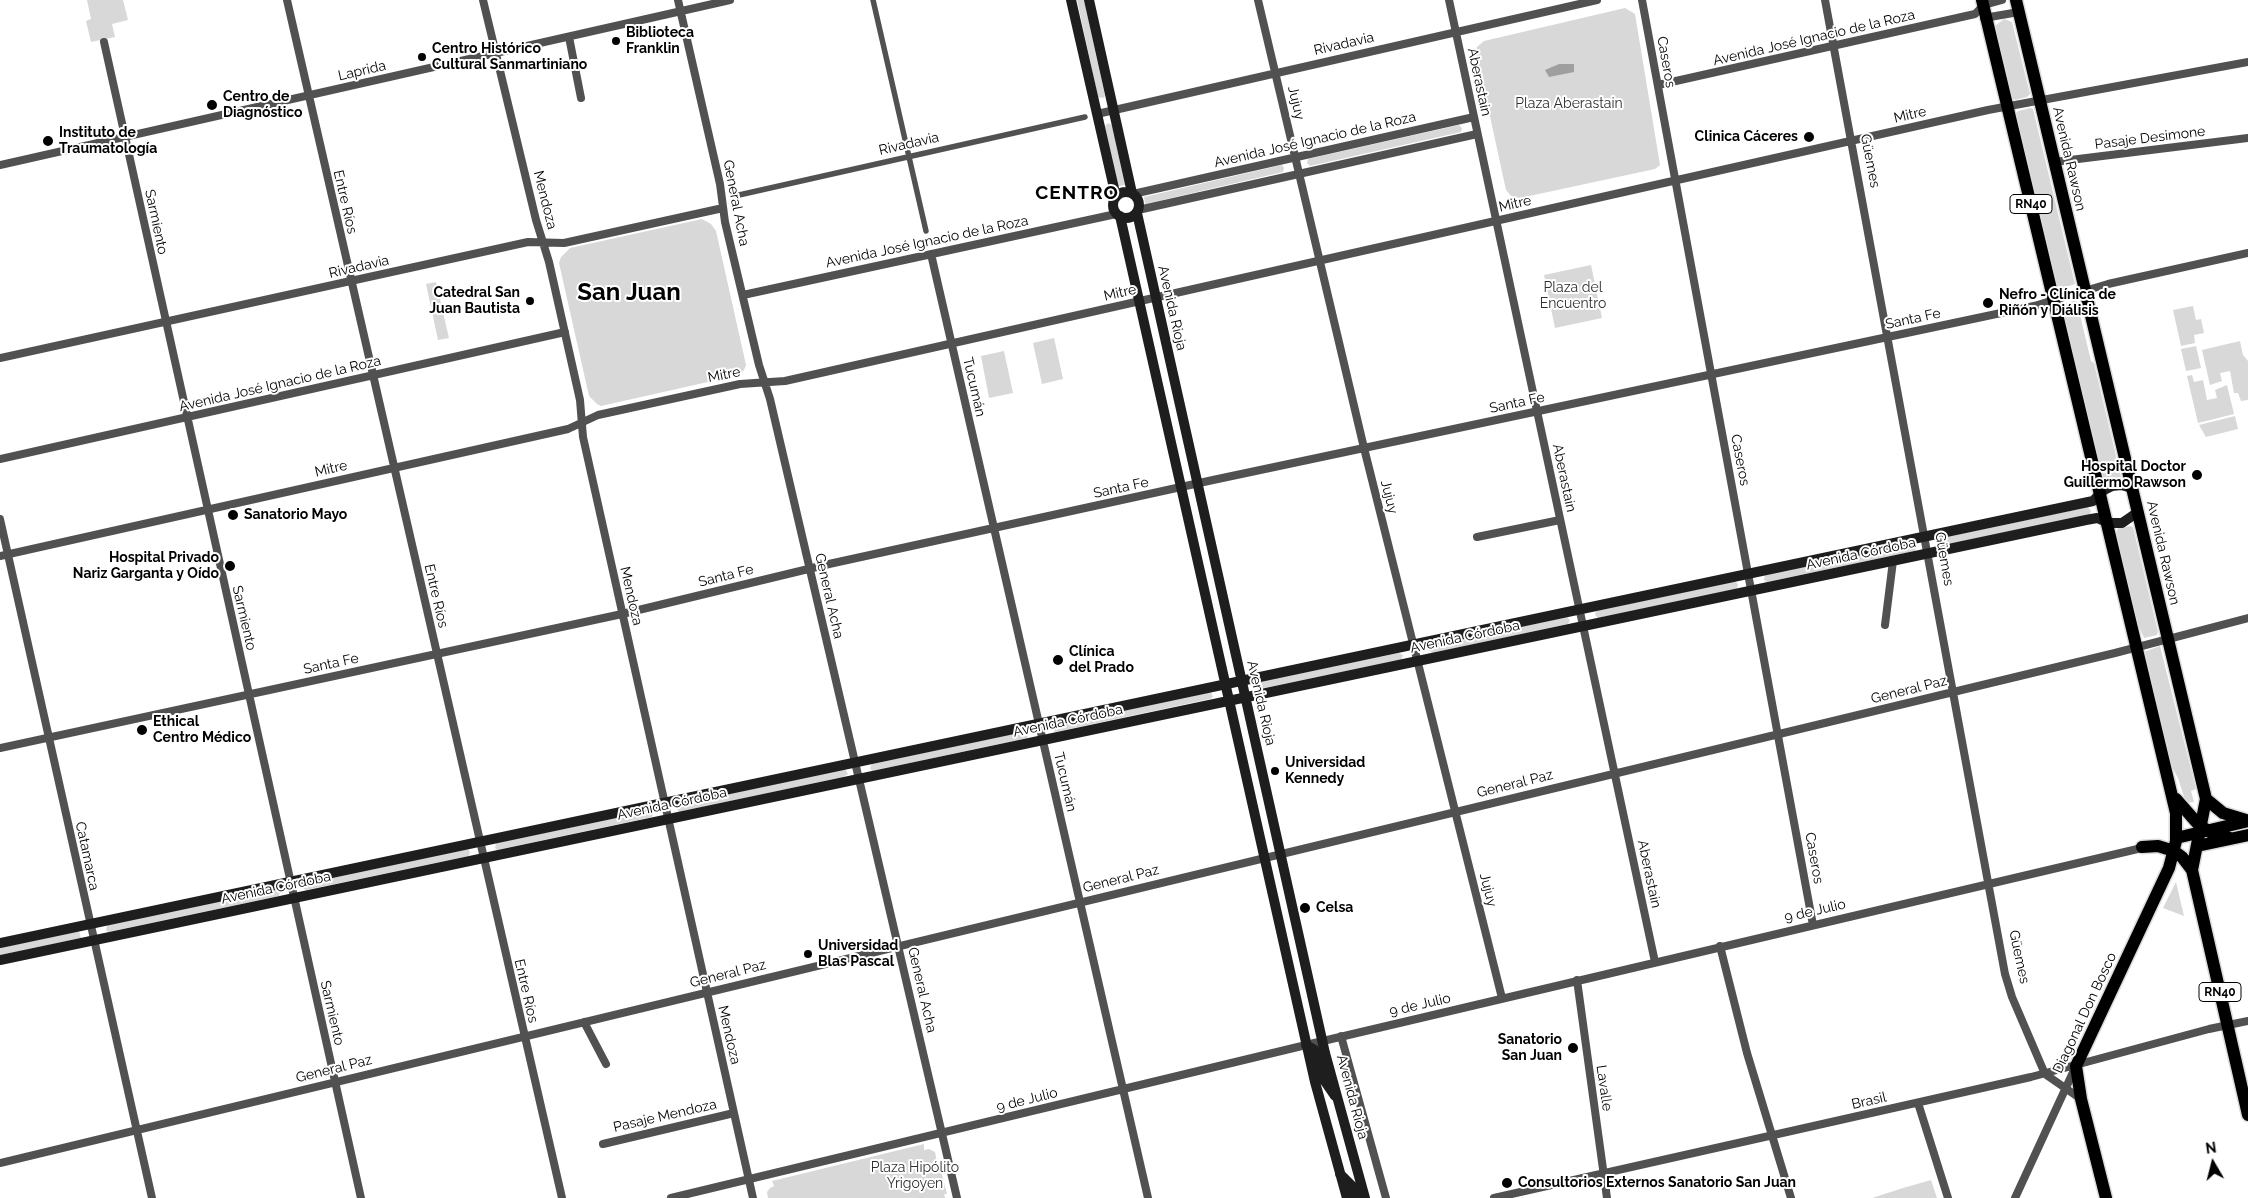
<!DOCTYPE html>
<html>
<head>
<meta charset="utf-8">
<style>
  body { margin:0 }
  #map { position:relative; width:2248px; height:1198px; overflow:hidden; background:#fff; font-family:Raleway,sans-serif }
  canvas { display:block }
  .north { position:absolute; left:2188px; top:1138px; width:50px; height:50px; -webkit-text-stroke:4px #fff; paint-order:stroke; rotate:352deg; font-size:14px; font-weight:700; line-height:20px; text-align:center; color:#000 }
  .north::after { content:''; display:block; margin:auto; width:18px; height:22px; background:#000; clip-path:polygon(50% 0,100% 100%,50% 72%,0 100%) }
</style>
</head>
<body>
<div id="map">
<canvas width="2248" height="1198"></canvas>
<div class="north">N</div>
</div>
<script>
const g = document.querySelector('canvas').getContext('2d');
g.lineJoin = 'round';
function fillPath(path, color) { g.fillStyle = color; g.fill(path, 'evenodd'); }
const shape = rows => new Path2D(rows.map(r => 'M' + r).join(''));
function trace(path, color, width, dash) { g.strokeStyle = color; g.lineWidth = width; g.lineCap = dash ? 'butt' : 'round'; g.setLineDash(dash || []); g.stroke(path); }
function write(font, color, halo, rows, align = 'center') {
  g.font = font + ' Raleway,sans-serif'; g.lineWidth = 4; g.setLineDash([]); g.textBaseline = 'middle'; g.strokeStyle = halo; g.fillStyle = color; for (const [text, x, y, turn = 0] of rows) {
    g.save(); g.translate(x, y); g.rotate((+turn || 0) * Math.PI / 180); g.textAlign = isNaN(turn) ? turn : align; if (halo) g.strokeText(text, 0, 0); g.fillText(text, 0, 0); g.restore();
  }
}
const green = shape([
  [87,0,123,0,128,20,112,24,115,37,91,42,86,21,91,19],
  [1077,0,1084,0,1105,96,1103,98,1098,97],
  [1625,8,1635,14,1660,165,1655,169,1520,198,1511,196,1506,190,1476,52,1477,47,1484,41],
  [2004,19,2012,22,2030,94,2027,97,2015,100,2012,98,1995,26],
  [2031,108,2033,109,2075,284,2060,289,2057,288,2016,114,2018,111],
  [1108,123,1112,125,1125,185,1118,186,1105,126],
  [1459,125,1462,128,1461,132,1310,166,1307,163,1308,159],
  [1282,165,1284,168,1283,172,1145,204,1144,197],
  [702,219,711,224,716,231,746,365,744,370,739,375,601,406,597,404,589,396,559,263,561,257,570,248],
  [1591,265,1602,318,1555,328,1544,275],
  [436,282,449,338,438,340,426,284],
  [2074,301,2077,302,2091,361,2094,363,2121,477,2119,480,2107,483,2103,481,2062,307,2064,304],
  [2193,306,2196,320,2201,319,2204,333,2194,335,2195,343,2181,346,2173,310],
  [1054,338,1063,379,1042,384,1033,343],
  [2240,341,2243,355,2248,361,2248,400,2241,401,2238,393,2234,393,2230,371,2220,373,2222,381,2210,385,2202,350],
  [2196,346,2201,368,2186,371,2181,349],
  [1004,351,1013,393,989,398,981,356],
  [2192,375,2194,382,2203,380,2207,400,2217,398,2215,390,2227,385,2234,414,2198,423,2187,376],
  [2235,416,2238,429,2206,437,2199,425],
  [2088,507,2091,511,2090,515,1943,545,1940,542,1942,538],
  [2130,526,2133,527,2158,632,2157,635,2144,638,2138,625,2116,533,2118,528],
  [1913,544,1916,548,1915,551,1767,582,1764,580,1765,575],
  [1735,581,1738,584,1737,589,1598,618,1595,615,1596,611],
  [1567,617,1570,620,1568,624,1432,653,1429,650,1430,645],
  [2160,646,2196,789,2191,791,2194,802,2186,803,2178,778,2171,765,2144,652],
  [1399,653,1403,655,1401,660,1259,689,1256,687,1257,682],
  [1211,692,1213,697,1210,699,1055,732,1053,729,1055,725],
  [1025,731,1028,735,1027,738,872,771,870,768,872,764],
  [845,769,848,774,843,777,679,812,676,808,677,805],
  [651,811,653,814,652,817,497,850,495,848,496,843],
  [468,849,470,852,469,856,306,890,303,888,304,884],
  [2176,882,2184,916,2163,908],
  [277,889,280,892,279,896,108,932,106,930,107,925],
  [79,931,81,938,0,955,0,948],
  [924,1144,924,1150,929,1149,935,1152,939,1172,941,1171,947,1194,944,1194,945,1198,768,1198,767,1192,770,1188,774,1186,772,1181],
  [1931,1180,1937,1198,1872,1198,1903,1188]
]);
const water = shape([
  [1559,64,1574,64,1574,72,1549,77,1545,70]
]);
const pedestrian = shape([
  [873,0,926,231],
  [739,195,1085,117]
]);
const minor = shape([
  [287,0,562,1198],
  [483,0,536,220,549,262,580,400,583,437,753,1198],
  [678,0,720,184,725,222,759,365,770,399,957,1198],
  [1258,0,1364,448,1502,998],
  [1449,0,1655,962],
  [1642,0,1813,925],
  [1825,0,2005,974,2012,997,2045,1074,2081,1099],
  [1984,18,2013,13,2018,9],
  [569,37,581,98],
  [104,42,361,1198],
  [1658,85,1975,14,1984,5,2002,0],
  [1097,114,1597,0],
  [2054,162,2248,138],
  [0,165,730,0],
  [1133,194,1474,117],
  [1138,210,1477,134],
  [931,254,1148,1198],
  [743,295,1116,214],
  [0,358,528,242,564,243,723,208],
  [0,459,565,332],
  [0,519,152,1198],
  [1477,537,1560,520],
  [0,556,568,429,598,415,740,384,785,381,1988,110,2248,62],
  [1885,625,1893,561],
  [0,748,622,614,829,564,1213,480,2034,306,2108,284,2248,253],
  [1720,946,1747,1053,1791,1198],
  [1577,980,1607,1198],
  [584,1022,606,1064],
  [1341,1036,1386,1198],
  [1918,1103,1948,1198],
  [603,1144,734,1113],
  [0,1163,2115,653,2248,618],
  [671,1198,1306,1045,2146,847],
  [1494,1198,2031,1077,2209,1029,2248,1021],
  [2015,1198,2075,1068]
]);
const secondary = shape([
  [1071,0,1116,197],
  [1089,0,1132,193],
  '1113 205a13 13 0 1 1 26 0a13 13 0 1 1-26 0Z',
  [1137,213,1325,1053,1365,1198],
  [1120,216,1315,1082,1347,1198],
  [0,943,2093,501,2104,490,2112,486,2121,485,2132,488],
  [0,960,2086,520,2097,518,2109,523,2122,523,2138,512],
  [1306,1045,1315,1050,1324,1080,1335,1096],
  [1340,1174,1352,1186,1356,1198]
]);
const primary = shape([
  [1982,0,2176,813,2176,841,2169,868,2076,1066,2081,1099,2106,1198],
  [2016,0,2206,799,2192,870,2248,1115],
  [2176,799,2198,824,2210,832,2230,838],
  [2206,799,2223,813,2246,820],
  [2176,838,2248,821],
  [2197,846,2248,835],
  [2142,847,2158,846,2174,851,2182,857,2192,870]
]);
const markers = [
  [616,41,5,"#000"],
  [422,57,5,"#000"],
  [212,105,6,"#000"],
  [1809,137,6,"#000"],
  [48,141,6,"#000"],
  [530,301,5,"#000"],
  [1988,303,6,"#000"],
  [2197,475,6,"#000"],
  [233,515,6,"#000"],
  [230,566,6,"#000"],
  [1058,660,6,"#000"],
  [142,730,6,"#000"],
  [1275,771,5,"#000"],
  [1305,908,6,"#000"],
  [808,954,5,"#000"],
  [1573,1048,6,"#000"],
  [1507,1183,6,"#000"]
];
const shields = [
  [2031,204,42],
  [2220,992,42]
];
const shieldNames = [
  ["RN40",2031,204],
  ["RN40",2220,992]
];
const poiNames = [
  ["Biblioteca",626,33],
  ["Franklin",626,49],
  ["Centro Histórico",432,49],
  ["Cultural Sanmartiniano",432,65],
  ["Centro de",223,97],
  ["Diagnóstico",223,113],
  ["Instituto de",59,133],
  ["Traumatología",59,149],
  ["Clinica Cáceres",1798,137,"right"],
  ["Catedral San",520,293,"right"],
  ["Juan Bautista",520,309,"right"],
  ["Nefro - Clínica de",1999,295],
  ["Riñón y Diálisis",1999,311],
  ["Hospital Doctor",2186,467,"right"],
  ["Guillermo Rawson",2186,483,"right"],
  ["Sanatorio Mayo",244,515],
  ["Hospital Privado",219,558,"right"],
  ["Nariz Garganta y Oído",219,574,"right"],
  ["Clínica",1069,652],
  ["del Prado",1069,668],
  ["Ethical",153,722],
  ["Centro Médico",153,738],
  ["Universidad",1285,763],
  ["Kennedy",1285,779],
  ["Celsa",1316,908],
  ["Universidad",818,946],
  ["Blas Pascal",818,962],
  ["Sanatorio",1562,1040,"right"],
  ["San Juan",1562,1056,"right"],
  ["Consultorios Externos Sanatorio San Juan",1518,1183]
];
const streetNames = [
  ["Avenida José Ignacio de la Roza",1814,38,-13],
  ["Rivadavia",1344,44,-13],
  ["Caseros",1666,62,80],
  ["Laprida",362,71,-13],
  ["Aberastain",1479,82,78],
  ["Jujuy",1296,103,77],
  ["Mitre",1910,115,-13],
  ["Pasaje Desimone",2150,138,-7],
  ["Avenida José Ignacio de la Roza",1315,140,-13],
  ["Rivadavia",909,144,-13],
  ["Avenida Rawson",2069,159,77],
  ["Güemes",1870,161,79],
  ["Mendoza",545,200,76],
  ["Entre Ríos",345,202,77],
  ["General Acha",736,203,79],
  ["Mitre",1515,204,-13],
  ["Sarmiento",156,222,78],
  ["Avenida José Ignacio de la Roza",927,242,-12],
  ["Rivadavia",359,267,-13],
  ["Mitre",1120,293,-13],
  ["Avenida Rioja",1172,308,77],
  ["Santa Fe",1913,319,-12],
  ["Mitre",724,375,-11],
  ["Avenida José Ignacio de la Roza",280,384,-13],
  ["Tucumán",974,387,77],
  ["Santa Fe",1517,403,-12],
  ["Caseros",1740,460,79],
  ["Mitre",331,469,-13],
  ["Aberastain",1564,478,78],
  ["Santa Fe",1121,488,-12],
  ["Jujuy",1389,497,76],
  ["Avenida Rawson",2163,553,77],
  ["Avenida Córdoba",1861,554,-12],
  ["Güemes",1944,559,80],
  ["Santa Fe",726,576,-14],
  ["Entre Ríos",436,596,77],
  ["Mendoza",631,596,77],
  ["General Acha",829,596,77],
  ["Sarmiento",244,618,77],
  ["Avenida Córdoba",1465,637,-12],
  ["Santa Fe",331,664,-12],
  ["General Paz",1909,690,-14],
  ["Avenida Rioja",1261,703,77],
  ["Avenida Córdoba",1068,721,-12],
  ["Tucumán",1065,782,77],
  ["General Paz",1515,784,-14],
  ["Avenida Córdoba",672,804,-12],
  ["Catamarca",87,856,78],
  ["Caseros",1814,858,80],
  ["Aberastain",1649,874,78],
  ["General Paz",1121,879,-14],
  ["Avenida Córdoba",276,888,-12],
  ["Jujuy",1488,890,76],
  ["9 de Julio",1815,911,-13],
  ["Güemes",2019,957,78],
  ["General Paz",728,974,-14],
  ["General Acha",922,990,77],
  ["Entre Ríos",526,991,77],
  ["9 de Julio",1420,1005,-13],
  ["Sarmiento",332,1013,77],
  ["Diagonal Don Bosco",2085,1013,-65],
  ["Mendoza",729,1035,77],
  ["General Paz",334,1069,-14],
  ["Lavalle",1604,1088,82],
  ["Avenida Rioja",1352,1097,75],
  ["9 de Julio",1027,1100,-14],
  ["Brasil",1869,1101,-13],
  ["Pasaje Mendoza",665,1116,-13]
];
const parkNames = [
  ["Plaza Aberastain",1569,104],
  ["Plaza del",1573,288],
  ["Encuentro",1573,304],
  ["Plaza Hipólito",915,1168],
  ["Yrigoyen",915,1184]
];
const districtNames = [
  ["CENTRO",1077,193]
];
const townNames = [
  ["San Juan",629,293]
];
fillPath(green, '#d8d8d8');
fillPath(water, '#9f9f9f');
trace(primary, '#dbdbdb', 15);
trace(pedestrian, '#515151', 5.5);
trace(minor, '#515151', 8);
trace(secondary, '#1e1e1e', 10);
trace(primary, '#000', 12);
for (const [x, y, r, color] of markers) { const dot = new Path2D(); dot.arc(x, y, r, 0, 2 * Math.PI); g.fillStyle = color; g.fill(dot); trace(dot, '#fff', 2); }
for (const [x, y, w] of shields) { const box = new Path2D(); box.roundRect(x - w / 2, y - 9.5, w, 19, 4); g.fillStyle = '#fff'; g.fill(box); trace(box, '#000', 1); }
write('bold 12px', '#000', null, shieldNames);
write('bold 14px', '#000', '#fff', poiNames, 'left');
write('14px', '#000', '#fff', streetNames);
write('14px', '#2f2f2f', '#fff', parkNames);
g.letterSpacing = '1px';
write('bold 19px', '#000', '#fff', districtNames);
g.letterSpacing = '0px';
write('bold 24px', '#000', '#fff', townNames);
</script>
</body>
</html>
